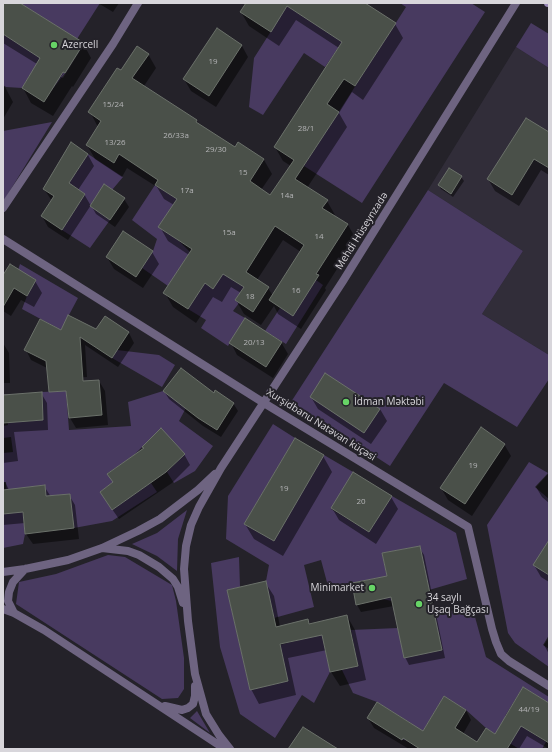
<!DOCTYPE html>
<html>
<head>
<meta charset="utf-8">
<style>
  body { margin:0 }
  #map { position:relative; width:552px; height:752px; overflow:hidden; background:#242229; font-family:"Open Sans",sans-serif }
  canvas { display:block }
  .frame { position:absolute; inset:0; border:4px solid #d8d6db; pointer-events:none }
</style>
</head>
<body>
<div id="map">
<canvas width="552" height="752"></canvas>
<div class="frame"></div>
</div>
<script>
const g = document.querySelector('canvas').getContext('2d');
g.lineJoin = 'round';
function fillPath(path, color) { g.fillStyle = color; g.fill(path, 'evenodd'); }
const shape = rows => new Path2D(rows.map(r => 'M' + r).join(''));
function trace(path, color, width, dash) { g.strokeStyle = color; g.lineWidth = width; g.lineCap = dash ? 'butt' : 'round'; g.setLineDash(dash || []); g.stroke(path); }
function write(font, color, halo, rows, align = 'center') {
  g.font = font + ' "Open Sans",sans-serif'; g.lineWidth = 4; g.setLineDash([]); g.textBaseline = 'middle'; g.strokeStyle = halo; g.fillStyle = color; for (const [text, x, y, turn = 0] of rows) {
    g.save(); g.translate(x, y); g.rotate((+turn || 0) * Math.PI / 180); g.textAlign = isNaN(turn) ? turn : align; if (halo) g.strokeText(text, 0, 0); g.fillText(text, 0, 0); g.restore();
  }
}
const built = shape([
  [516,47,549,68,549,355,482,314,523,251,428,190]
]);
const green = shape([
  [20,3,100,3,77,39],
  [400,3,471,3,485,12,362,203,304,166,406,7],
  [287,6,342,42,325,67,304,53,263,115,249,107,254,58],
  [531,23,549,34,549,68,516,47],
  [3,34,65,73,52,90,29,76,22,88,6,87,3,85],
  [52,122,3,202,3,131],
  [88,154,123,177,112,190,104,185,90,206,110,220,90,248,62,230,85,194,62,179,68,167,76,173],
  [155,185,177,199,159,227,178,240,190,252,168,286,142,268,153,251,157,239,132,220],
  [428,190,523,251,482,314,549,355,549,379,517,427,444,383,390,466,291,402],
  [20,264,78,298,61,330,22,309,27,296,36,280,18,270],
  [223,273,244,287,235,300,239,303,233,311,245,318,228,346,201,328,206,320,188,309,205,283,213,289],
  [316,280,323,285,286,344,265,331,280,308,293,315],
  [117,350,159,355,175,365,162,387,112,358],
  [66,391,69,430,131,426,128,402,163,391,186,408,179,421,213,446,195,471,174,483,167,472,185,454,160,429,133,456,108,473,113,482,100,492,112,510,151,483,157,492,112,521,74,528,70,494,46,496,45,485,20,488,25,534,23,544,3,548,3,514,8,513,6,482,3,482,3,453,13,452,11,437,3,438,3,426,8,425,3,394,19,394,21,422,43,420,42,392],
  [273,424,295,438,244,524,274,541,324,455,353,472,331,509,369,532,392,496,456,533,467,579,429,590,420,546,382,553,392,601,382,599,377,578,352,583,328,586,321,560,304,565,314,607,274,618,266,581,269,565,226,539,228,496],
  [529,462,548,473,535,487,549,499,549,635,543,645,549,649,549,667,515,643,508,633,487,525],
  [187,510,178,539,177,571,157,556,132,544,157,533],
  [108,555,125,557,172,585,176,601,184,658,184,689,178,698,162,699,16,604,19,582,56,574],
  [239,557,240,587,227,590,250,690,288,681,280,645,322,634,330,672,314,703,302,695,275,738,240,714,220,647,211,563],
  [472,606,486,657,549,697,549,703,523,687,505,716,546,742,542,749,519,749,486,728,466,710,444,696,417,741,402,740,412,724,377,702,353,693,342,670,358,666,351,630,398,628,404,658,434,615],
  [197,711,210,733,190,718]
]);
const shadow = shape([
  [3,3,18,3,83,43,91,58,73,87,72,86,53,116,31,103,23,88,37,64,3,43],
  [79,49,81,49,63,78,61,77],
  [98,3,119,3,113,12],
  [247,3,363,3,395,24,403,38,363,100,352,92,339,113,347,127,307,188,327,201,335,215,334,216,348,225,356,239,325,288,326,290,301,329,278,314,274,306,261,325,244,314,236,300,241,293,231,287,222,302,213,297,196,323,173,307,165,293,189,255,168,241,160,227,174,205,164,199,157,187,127,168,122,177,95,159,87,145,98,127,90,112,121,72,148,54,156,68,144,86,197,121,199,126,235,149,239,143,264,160,272,174,261,190,271,196,291,166,283,161,275,147,339,48,296,20,279,46,249,26,241,12],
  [283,240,301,252,273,296,268,288,257,280],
  [242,46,248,57,216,107,191,91,184,79],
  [3,86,5,87,13,102,3,119],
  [549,134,549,175,541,170,519,206,495,191,488,179],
  [71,144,88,155,94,166,78,190,84,194,91,206,124,199,129,207,115,227,96,214,91,205,68,240,48,227,42,216,52,201,44,189],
  [449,169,461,177,464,181,453,197,441,189,439,185],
  [152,252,159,264,143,288,114,269,107,257],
  [3,277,35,281,42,293,34,307,21,300,11,316,3,311],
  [105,317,129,333,134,343,118,367,85,345,87,377,53,379,47,368,31,360,26,350,61,331,96,331],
  [281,342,288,354,273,378,237,355,231,343],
  [3,343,9,353,10,383,3,383],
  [99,381,105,391,108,425,76,428,70,418],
  [164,391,214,394,233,403,238,411,221,437,203,426,169,399],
  [41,393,47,403,48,430,14,432,18,461,3,463,3,395],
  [311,397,380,409,387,421,371,444,318,409],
  [295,439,323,456,332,472,283,556,254,539,245,524],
  [504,444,511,456,472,516,448,500,441,488],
  [143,447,184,454,190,465,172,483,119,519,107,502,114,483,145,449],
  [549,473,549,503,542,497,536,487],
  [5,482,9,490,44,486,51,497,69,495,75,505,79,539,33,544,26,534,25,523,3,525,3,483],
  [391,497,398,509,376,544,339,520,332,508],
  [549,542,549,582,541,577,534,565],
  [419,547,424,555,445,658,409,665,405,657,394,606,361,612,357,605],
  [265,582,274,596,280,627,308,620,310,624,347,616,355,630,366,680,340,686,331,672,327,650,288,658,296,695,259,704,251,689],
  [549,637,549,654,544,645],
  [549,704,549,749,527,736,519,749,409,749,374,728,368,718,423,733,466,710,471,720,463,734,478,743,495,735]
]);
const building = shape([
  [3,3,20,3,84,43,65,73,63,72,44,102,22,88,40,58,3,34,3,3],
  [246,3,365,3,396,23,355,86,344,79,327,104,339,112,295,179,328,200,322,208,348,224,316,274,319,275,293,316,269,300,304,245,275,226,246,272,269,287,253,312,235,300,244,287,223,274,213,289,205,283,188,309,163,293,192,249,158,227,177,199,155,185,158,180,119,154,114,163,86,145,101,121,88,112,117,68,121,70,137,46,149,54,132,78,197,120,196,122,235,147,238,142,264,159,250,181,270,195,294,160,274,147,342,42,287,6,271,32,240,12,246,3],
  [217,28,242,45,209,96,183,79,217,28],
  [526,118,549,132,549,168,534,159,512,195,487,179,526,118],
  [71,142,88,154,69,183,85,194,62,230,41,216,54,196,43,189,71,142],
  [449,168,462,176,451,194,438,185,449,168],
  [104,184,125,198,110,220,90,206,104,184],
  [123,231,153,251,136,277,106,257,123,231],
  [10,264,36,280,27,296,14,288,3,307,3,275,10,264],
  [68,315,96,329,105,316,129,332,112,358,80,337,83,381,99,380,102,415,69,418,66,391,49,392,46,361,24,350,40,319,61,330,68,315],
  [245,318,282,342,266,367,229,343,245,318],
  [181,368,214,393,215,390,234,403,217,430,198,418,163,391,181,368],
  [325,373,380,409,364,433,310,397,325,373],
  [42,392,43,420,3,423,3,395,42,392],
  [481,427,505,444,465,504,440,488,481,427],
  [161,428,185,454,166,472,112,510,100,492,113,482,107,474,144,448,142,447,161,428],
  [295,438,324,455,274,541,244,524,295,438],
  [353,472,392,496,369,532,331,508,353,472],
  [45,485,46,496,70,494,74,528,25,534,23,512,3,514,3,490,45,485],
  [549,540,549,575,533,565,549,540],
  [420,546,442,650,404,658,391,597,356,605,352,583,387,576,382,553,420,546],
  [266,581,276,627,308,619,309,624,347,615,358,666,330,672,322,635,280,644,288,681,250,690,227,590,266,581],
  [523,687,549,703,549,743,521,726,507,749,420,749,403,738,402,740,367,718,377,702,423,731,444,696,466,710,455,728,477,742,486,728,495,734,523,687],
  [303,727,338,749,288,749,303,727]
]);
const minor = shape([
  [3,208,113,44,138,3],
  [3,239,264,403,468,527,492,629,496,642,501,654,509,661,549,686],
  [102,548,128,551,139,555,159,567,173,579,178,587,183,603],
  [3,572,25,569,68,560,102,548,138,531,160,519,198,490,215,474],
  [3,609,14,613,44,630,225,749],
  [14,613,8,601,9,592,13,582,25,569],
  [165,706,182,710,188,708,193,704,195,696,195,686],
  [230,749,219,735,206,714,195,674,188,621,184,569,186,546,191,525,199,507,221,468,343,281,516,3]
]);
const secondary = shape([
  [548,3,549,3]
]);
const markers = [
  [54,45,4,"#67d466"],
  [346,402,4,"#67d466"],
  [372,588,4,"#67d466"],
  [419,604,4,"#67d466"]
];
const numberNames = [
  ["19",213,62],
  ["15/24",113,105],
  ["28/1",306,129],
  ["26/33a",176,136],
  ["13/26",115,143],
  ["29/30",216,150],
  ["15",243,173],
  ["17a",187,191],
  ["14a",287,196],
  ["15a",229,233],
  ["14",319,237],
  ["16",296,291],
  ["18",250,297],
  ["20/13",254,343],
  ["19",473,466],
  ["19",284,489],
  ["20",361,502],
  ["44/19",529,710]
];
const poiNames = [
  ["Azercell",62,45],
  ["İdman Məktəbi",354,402],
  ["Minimarket",364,588,"right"],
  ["34 saylı",427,598],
  ["Uşaq Bağçası",427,610]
];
const streetNames = [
  ["Mehdi Hüseynzadə",362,231,-58],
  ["Xurşidbanu Natəvan küçəsi",321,425,32]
];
fillPath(built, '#312d39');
fillPath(green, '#483a60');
fillPath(shadow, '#0007');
fillPath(building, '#4a5049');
trace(building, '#6b716a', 1);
trace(minor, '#6e6481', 8);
trace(secondary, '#9888b7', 8);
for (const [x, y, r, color] of markers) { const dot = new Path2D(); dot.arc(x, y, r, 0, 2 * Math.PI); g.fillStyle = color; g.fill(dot); trace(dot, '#242229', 1.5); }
write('8px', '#b4b4b6', null, numberNames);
write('10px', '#d8d6db', '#242229', poiNames, 'left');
write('10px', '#d8d6db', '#242229', streetNames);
</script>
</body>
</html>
